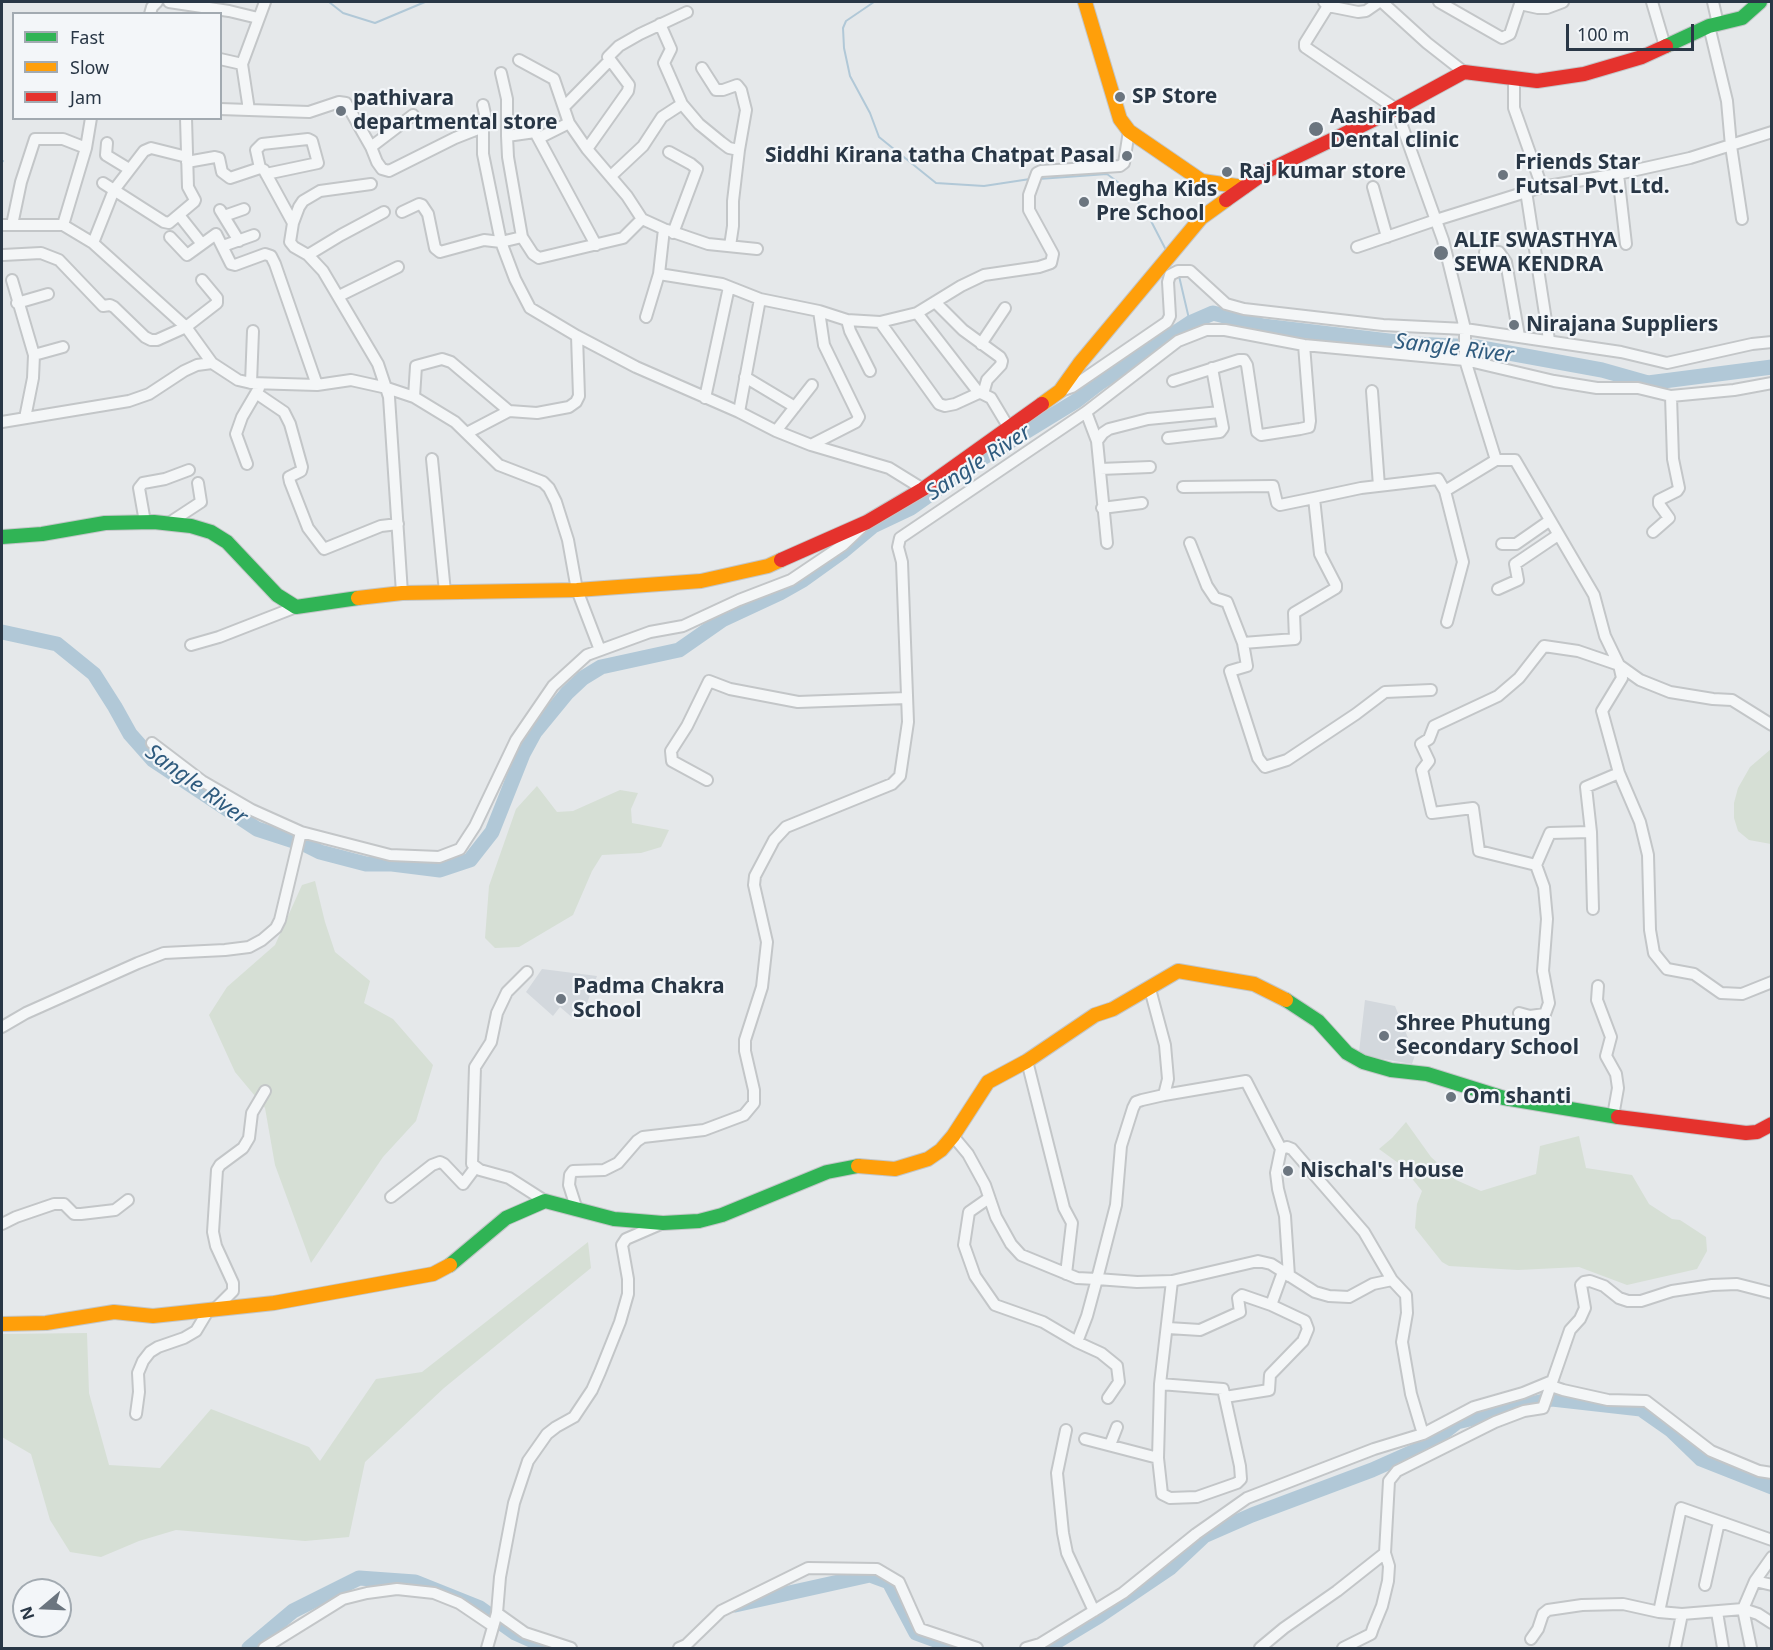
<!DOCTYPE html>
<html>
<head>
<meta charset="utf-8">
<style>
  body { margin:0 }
  #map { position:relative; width:1773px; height:1650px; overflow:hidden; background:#e5e8ea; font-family:"Noto Sans",sans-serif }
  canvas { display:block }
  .frame { position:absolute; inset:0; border:3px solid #293746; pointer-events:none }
  .legend { position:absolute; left:12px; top:12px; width:210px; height:108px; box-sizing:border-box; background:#f3f6f9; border:2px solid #a2aab1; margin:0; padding:8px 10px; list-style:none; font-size:18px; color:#293746 }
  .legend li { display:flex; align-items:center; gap:12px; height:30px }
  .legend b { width:30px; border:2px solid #a2aab1 }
  .north { position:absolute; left:12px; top:1578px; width:60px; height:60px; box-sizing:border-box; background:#f3f6f9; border:2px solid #a2aab1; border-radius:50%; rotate:251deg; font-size:16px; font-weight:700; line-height:24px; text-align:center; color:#293746 }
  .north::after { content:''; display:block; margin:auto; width:21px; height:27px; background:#6b757f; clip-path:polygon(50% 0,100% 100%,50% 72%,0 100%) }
  .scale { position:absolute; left:1566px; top:24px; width:128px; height:27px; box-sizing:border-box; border:3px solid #293746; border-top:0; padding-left:8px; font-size:18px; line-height:21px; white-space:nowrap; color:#293746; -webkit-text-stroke:4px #f3f6f9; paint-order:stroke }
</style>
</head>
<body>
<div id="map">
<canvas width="1773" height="1650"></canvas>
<div class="frame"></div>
<ul class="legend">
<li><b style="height:8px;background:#30b455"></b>Fast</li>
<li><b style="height:8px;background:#ff9f0a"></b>Slow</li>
<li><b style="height:8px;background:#e5322d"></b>Jam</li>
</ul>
<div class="north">N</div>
<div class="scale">100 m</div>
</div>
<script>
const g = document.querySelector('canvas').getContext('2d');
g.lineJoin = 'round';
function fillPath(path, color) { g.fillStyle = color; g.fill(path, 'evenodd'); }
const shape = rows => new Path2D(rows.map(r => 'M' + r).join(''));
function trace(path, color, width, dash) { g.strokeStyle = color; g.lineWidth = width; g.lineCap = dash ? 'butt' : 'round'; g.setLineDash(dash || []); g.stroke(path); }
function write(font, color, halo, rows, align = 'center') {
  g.font = font + ' "Noto Sans",sans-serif'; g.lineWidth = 4.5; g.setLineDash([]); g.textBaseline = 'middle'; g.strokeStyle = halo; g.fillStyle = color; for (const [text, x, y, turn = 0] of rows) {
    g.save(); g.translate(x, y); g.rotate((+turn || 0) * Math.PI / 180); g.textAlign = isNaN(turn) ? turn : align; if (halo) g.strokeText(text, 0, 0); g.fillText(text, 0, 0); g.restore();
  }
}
const built = shape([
  [542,969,597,976,586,1006,574,1019,560,1007,553,1016,526,992],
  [1365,1000,1395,1006,1415,1055,1412,1064,1371,1057,1359,1052]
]);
const green = shape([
  [1771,749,1771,844,1749,840,1738,831,1734,818,1734,803,1738,788,1750,767],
  [537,786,557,812,573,811,620,790,638,793,631,809,632,823,669,830,661,847,641,853,602,855,592,871,573,915,519,947,495,948,485,938,489,886,516,809],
  [315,881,325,922,335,952,370,981,364,1003,393,1019,433,1065,416,1121,383,1157,311,1263,275,1165,265,1108,235,1072,209,1015,227,987,275,945,302,885],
  [1406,1122,1431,1157,1456,1180,1481,1191,1536,1174,1540,1146,1579,1136,1586,1168,1632,1175,1649,1204,1672,1219,1680,1220,1706,1237,1707,1251,1697,1269,1627,1285,1579,1267,1518,1270,1449,1266,1442,1262,1415,1228,1417,1204,1422,1191,1401,1165,1379,1149,1392,1138],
  [588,1242,591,1268,444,1388,365,1462,349,1537,305,1541,176,1530,139,1541,101,1557,70,1552,50,1520,31,1454,2,1437,2,1334,87,1333,89,1393,109,1465,160,1468,211,1409,309,1447,320,1461,376,1379,422,1372]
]);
const stream = shape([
  [329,2,343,13,375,23,425,2],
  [874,2,846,21,843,28,844,48,850,76,870,113,879,137,936,183,984,186,1030,179],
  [2,162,3,161],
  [1039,179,1107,174,1131,192,1151,221,1167,252],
  [1179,276,1190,323]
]);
const river = shape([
  [2,632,57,644,94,674,115,707,130,734,153,760,257,829,294,841],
  [304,844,320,852,366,864,392,864,440,870,470,860,492,832,523,754,535,732,567,693,583,678,601,667,679,650,722,620,780,593,803,580,842,552,873,526,911,508,976,462,1076,401,1098,384,1190,323,1213,313,1263,326,1414,344,1476,347,1602,370,1648,383,1772,367],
  [735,1605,870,1575,889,1582,916,1633,957,1648],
  [249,1648,293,1611,359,1578,415,1582,480,1608,515,1633,549,1648],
  [1046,1648,1099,1616,1170,1568,1204,1536,1252,1515,1372,1470,1426,1446,1457,1422,1552,1399,1641,1409,1671,1430,1701,1459,1772,1487]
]);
const street = shape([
  [169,2,229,11,258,18],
  [265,2,242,64,249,110,309,112,339,102,346,103,371,147,377,162,382,169,389,171,455,138,483,127],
  [1324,2,1328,6,1358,12,1366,11,1379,2],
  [1382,2,1427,43,1464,72],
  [1439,2,1502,38,1510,34,1520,4,1538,8,1547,8,1563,2],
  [1652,2,1665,46],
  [1713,2,1718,24],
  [1328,6,1305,43,1305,47,1396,109,1443,240,1465,329,1465,360,1496,460],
  [150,14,152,7,157,2],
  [660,24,671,49,664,63,682,104],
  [1709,26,1727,101,1731,146,1742,219],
  [220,59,242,64],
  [519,60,554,79,569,123,587,149,627,196,642,219],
  [702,68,716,90,723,90,737,85,741,90,746,110,739,150],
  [501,73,507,99,507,136,535,132,596,245],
  [1514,77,1514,108,1542,187],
  [483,105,485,114,483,127,483,154,501,242,522,237,533,254,539,258,623,238,642,219,664,229,659,274,722,284,760,299,819,311,847,320,880,322,917,313,961,286,984,275,1039,267,1051,263,1053,254,1029,210,1029,195,1037,173,1041,171,1120,166,1124,163,1129,131],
  [564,107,609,61],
  [220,109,249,110],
  [507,136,508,157,522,237],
  [539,138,569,123],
  [107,143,106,155,129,169],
  [371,147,413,115],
  [587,149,628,91,629,85,608,57,619,46,640,34,687,12],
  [669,152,691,164,697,169,673,233],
  [187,162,215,157,219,158,222,172,230,178,260,168,264,170,293,223,290,242,294,247,308,255,323,271,378,364,389,397,402,593],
  [260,168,256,150,262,144,308,139,312,141,318,163,266,174],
  [1618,174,1626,244],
  [611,176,643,146,662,117,682,104,699,124,721,142,729,148,739,150,733,201,733,226,730,246],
  [103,183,164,222,169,223,194,202,195,200,188,187,186,118],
  [1373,187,1387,237],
  [1526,191,1549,340],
  [220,210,239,241],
  [402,212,419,204,422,205,428,214,435,248,440,252,484,240,501,242,515,279,530,308,577,336,636,367,739,412,776,431,811,445,889,468,923,489],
  [179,215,202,244],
  [224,216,244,209],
  [293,223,299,207,303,201,320,191,371,184],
  [2,225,63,225,93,243,186,327,212,363,238,380,251,383,317,385,351,380,387,388,414,397,455,422,499,465,543,482,549,488,556,502,568,540,577,590,600,650],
  [12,225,21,182,35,139,63,139,86,148],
  [63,225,86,148,91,118],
  [667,230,708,244,757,249],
  [170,237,187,255,216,234,231,264,235,265,265,254,271,256,275,264,317,385],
  [93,243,114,190,144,151,151,148,187,157],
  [223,246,254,235],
  [1357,247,1436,220,1542,187,1618,174,1690,158,1772,132],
  [1485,252,1499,252,1506,262,1519,336],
  [3,255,41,253,59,260,103,306,110,305,114,307,145,337,151,340,157,340,186,327,217,303,217,298,202,280],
  [308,255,341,235,384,212],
  [12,280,34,355,33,378,25,418],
  [339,296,398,267],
  [935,302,963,330,1000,357,1002,361,1001,365,987,380,983,394],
  [17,303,48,294],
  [917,313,979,393],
  [646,317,659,274],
  [847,320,850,331,870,371],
  [880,322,939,404,945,406,955,404,979,393,983,394,991,398,1009,428],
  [981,344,1005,308],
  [34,355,63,347],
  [745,377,795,407],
  [1173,381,1239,360,1244,360,1247,365,1257,432,1261,435,1300,429,1309,427,1310,421,1304,345],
  [251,383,253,331],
  [1060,391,1072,387,1167,322,1170,316,1168,282,1170,275,1178,271,1190,271,1226,304,1244,309,1383,325,1465,329,1621,352,1667,363,1752,344,1772,342],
  [1372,391,1379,486],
  [256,393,284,412,290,424,302,467,301,471,289,477,290,482,308,528,324,549,381,526,398,524],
  [1671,396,1734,390,1772,383],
  [414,397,416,366,442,359,451,362,509,411],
  [705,398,729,287],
  [739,412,760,299],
  [1086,412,1097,441,1107,543],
  [2,422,129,401,149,394,184,371,197,365,212,363],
  [776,431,812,385],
  [467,433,509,411,537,413,569,407,576,402,579,396,577,336],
  [1168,438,1220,432,1223,428,1220,412],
  [1097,441,1103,433,1109,429,1148,419,1220,412,1212,368],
  [811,445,856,422,859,417,824,345,819,311],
  [432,459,445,592],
  [247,464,236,434,242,417,259,388],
  [1100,469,1150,467],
  [1183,487,1273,486,1277,503,1280,505,1314,498],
  [1445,491,1463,562,1447,622],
  [1102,508,1142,503],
  [145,522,139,488,143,483,165,479,189,470],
  [169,523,201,502,198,483],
  [1190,543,1207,586,1215,598,1227,602,1243,643],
  [1502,544,1516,544,1549,521],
  [1498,589,1518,580,1515,564,1558,535],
  [191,645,219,637,296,607],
  [1431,690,1385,692,1356,714,1287,760,1265,767,1258,758,1230,671,1247,666,1243,643,1295,639,1294,613,1336,588,1336,585,1320,554,1314,498,1361,488,1438,479,1445,491,1496,460,1515,460,1594,595,1605,636,1619,665,1622,678,1602,711,1619,773,1640,822,1648,855,1650,930,1654,953,1667,969,1694,974,1721,993,1742,994,1772,982],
  [152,743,202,781,252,810,301,832,390,855,439,857,460,849,475,826,516,740,553,686,587,655,650,632,683,626,739,600,791,580,843,545,862,527],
  [707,780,672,761,671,751,687,726,709,681,730,689,798,702,907,698],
  [1591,832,1586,787,1619,773],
  [1593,909,1591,832,1550,833,1536,865,1479,851,1473,808,1432,813,1422,770,1429,761,1421,744,1429,739,1434,726,1498,696,1519,678,1544,646,1578,651,1619,665,1640,680,1670,692,1713,699,1732,700,1772,725],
  [527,972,507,992,497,1013,491,1042,475,1067,472,1164,480,1170,509,1178,545,1201],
  [1598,986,1597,1000,1611,1037,1606,1056,1616,1074,1618,1088,1613,1116],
  [1150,989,1165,1045,1168,1079,1164,1095,1142,1100,1136,1102,1133,1108,1121,1146,1116,1205,1097,1279,1137,1282,1172,1281,1258,1261,1271,1264,1315,1292,1329,1296,1349,1297,1373,1284,1392,1280],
  [1519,1013,1530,1016,1545,1014,1549,1003,1543,971,1547,919,1544,887,1536,865],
  [2,1027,26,1013,138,963,164,953,225,950,249,947,262,940,276,928,280,920,301,832],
  [1027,1061,1064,1208,1072,1223,1066,1274],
  [1164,1095,1246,1081,1281,1149,1287,1147,1292,1149,1364,1232,1392,1280,1406,1295,1407,1313,1402,1342,1411,1394,1423,1434],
  [953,1136,968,1154,985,1185,996,1217,1011,1244,1021,1255,1077,1278,1097,1279,1087,1316,1077,1342,1101,1353,1117,1366,1119,1382,1108,1398],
  [1281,1149,1276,1173,1278,1189,1285,1216,1289,1276],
  [391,1197,432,1165,440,1162,444,1164,463,1184,475,1168],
  [989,1198,969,1212,964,1245,975,1276,995,1305,1043,1322,1077,1342],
  [577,1210,569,1185,570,1175,573,1171,604,1170,618,1163,637,1141,643,1137,704,1130,744,1115,754,1103,754,1090,745,1051,745,1040,762,987,767,942,754,885,755,876,774,840,786,827,892,784,900,776,908,722,902,562,898,547,900,538,1086,412,1178,341,1206,330,1225,330,1304,345,1465,360,1554,381,1597,388,1638,388,1671,396,1673,459,1679,488,1677,491,1659,500,1659,504,1669,518,1653,532],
  [2,1224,16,1217,54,1204,64,1204,74,1214,81,1214,115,1210,128,1200],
  [1271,1305,1283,1272],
  [215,1309,233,1291,233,1283,216,1246,213,1232,217,1170,220,1165,243,1148,249,1138,252,1113,265,1091],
  [1168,1328,1200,1330,1240,1312,1238,1298,1242,1295,1271,1305,1305,1321,1308,1329,1303,1341,1270,1375,1269,1390,1225,1397],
  [1160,1384,1223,1389,1240,1466,1241,1479,1237,1483,1197,1497,1170,1498,1162,1494,1158,1458,1160,1384,1172,1281],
  [1551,1386,1563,1390,1608,1400,1646,1401,1711,1451,1759,1471,1772,1473],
  [136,1414,139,1392,138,1373,143,1361,150,1352,158,1347,184,1338,196,1331,208,1311],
  [1066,1430,1057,1473,1063,1533,1067,1553,1094,1611],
  [1085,1439,1158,1458],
  [1110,1445,1117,1427],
  [1772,1540,1681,1508,1659,1612,1682,1614,1743,1609,1758,1614,1772,1623],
  [1755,1581,1772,1557],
  [1705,1585,1719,1522],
  [1717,1612,1723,1648],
  [497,1613,525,1633,571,1648],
  [1531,1639,1538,1629,1543,1614,1548,1610,1582,1605,1623,1604,1659,1612],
  [264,1648,343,1599,367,1593,397,1589,434,1593,459,1603,493,1626],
  [487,1648,497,1613,500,1577,514,1503,528,1461,547,1434,556,1427,574,1417,592,1390,600,1372,620,1322,628,1294,628,1279,622,1245,626,1239,663,1223],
  [679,1648,686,1645,721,1611,808,1568,877,1569,899,1582,920,1629,977,1648],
  [1026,1648,1040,1644,1123,1593,1196,1534,1247,1498,1374,1449,1423,1434,1474,1407,1523,1393,1552,1381],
  [1260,1648,1284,1628,1337,1591,1385,1553,1389,1481,1397,1471,1495,1422,1524,1411,1543,1408,1570,1330,1580,1319,1585,1308,1581,1285,1584,1282,1590,1281,1604,1286,1619,1298,1628,1301,1641,1301,1672,1291,1712,1285,1737,1284,1772,1293],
  [1343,1648,1371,1634,1373,1628,1382,1606,1388,1581,1389,1566,1385,1553],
  [1675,1648,1682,1614],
  [1751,1648,1743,1609,1755,1581,1772,1585]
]);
const fast = shape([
  [1666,46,1709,26,1742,18,1760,2],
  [2,537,42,534,105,523,154,522,191,526,211,532,227,542,277,595,296,607,358,598],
  [1286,1000,1318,1021,1347,1053,1363,1062,1391,1070,1427,1074,1504,1098,1618,1117],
  [450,1265,506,1218,545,1201,614,1219,663,1223,699,1221,722,1215,827,1172,858,1166]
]);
const slow = shape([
  [1085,2,1120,119,1129,131,1202,181,1244,187],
  [1042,404,1060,391,1080,363,1201,218,1226,200],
  [358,598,402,593,577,590,701,581,768,566,781,560],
  [858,1166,895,1169,928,1159,941,1150,953,1136,988,1082,1027,1061,1095,1015,1113,1009,1178,971,1254,984,1286,1000],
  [2,1324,46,1323,114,1312,153,1316,274,1303,433,1274,450,1265]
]);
const jam = shape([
  [1226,200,1267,171,1396,109,1464,72,1537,81,1584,74,1642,57,1666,46],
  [781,560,867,522,923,489,1042,404],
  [1618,1117,1746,1133,1757,1132,1772,1124]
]);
const markers = [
  [1120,97,6,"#6b757f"],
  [341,111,6,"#6b757f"],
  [1316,129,8,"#6b757f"],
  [1127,156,6,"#6b757f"],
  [1227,172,6,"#6b757f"],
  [1503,175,6,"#6b757f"],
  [1084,202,6,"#6b757f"],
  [1441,253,8,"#6b757f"],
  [1514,325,6,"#6b757f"],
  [561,999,6,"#6b757f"],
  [1384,1036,6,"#6b757f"],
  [1451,1097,6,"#6b757f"],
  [1288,1171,6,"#6b757f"]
];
const poiNames = [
  ["SP Store",1132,97],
  ["pathivara",353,99],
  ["departmental store",353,123],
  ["Aashirbad",1330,117],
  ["Dental clinic",1330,141],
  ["Siddhi Kirana tatha Chatpat Pasal",1115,156,"right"],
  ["Friends Star",1515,163],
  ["Futsal Pvt. Ltd.",1515,187],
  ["Raj kumar store",1239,172],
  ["Megha Kids",1096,190],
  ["Pre School",1096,214],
  ["ALIF SWASTHYA",1454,241],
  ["SEWA KENDRA",1454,265],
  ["Nirajana Suppliers",1526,325],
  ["Padma Chakra",573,987],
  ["School",573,1011],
  ["Shree Phutung",1396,1024],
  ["Secondary School",1396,1048],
  ["Om shanti",1463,1097],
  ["Nischal's House",1300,1171]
];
const waterNames = [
  ["Sangle River",1454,349,7],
  ["Sangle River",979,463,-33],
  ["Sangle River",196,785,36]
];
fillPath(built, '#d3d8dd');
fillPath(green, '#d6dfd5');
trace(stream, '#b1c8d7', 2);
trace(river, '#b1c8d7', 15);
trace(street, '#c3c6c8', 14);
trace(fast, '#c3c6c8', 16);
trace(slow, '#c3c6c8', 16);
trace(jam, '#c3c6c8', 16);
trace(street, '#f4f6f7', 10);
trace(fast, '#30b455', 14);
trace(slow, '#ff9f0a', 14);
trace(jam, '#e5322d', 14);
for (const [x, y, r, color] of markers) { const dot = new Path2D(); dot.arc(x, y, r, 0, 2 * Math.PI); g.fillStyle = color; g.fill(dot); trace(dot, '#f3f6f9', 2); }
write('bold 21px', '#293746', '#f3f6f9', poiNames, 'left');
write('italic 22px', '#2f5b7e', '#f3f6f9', waterNames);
</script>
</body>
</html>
